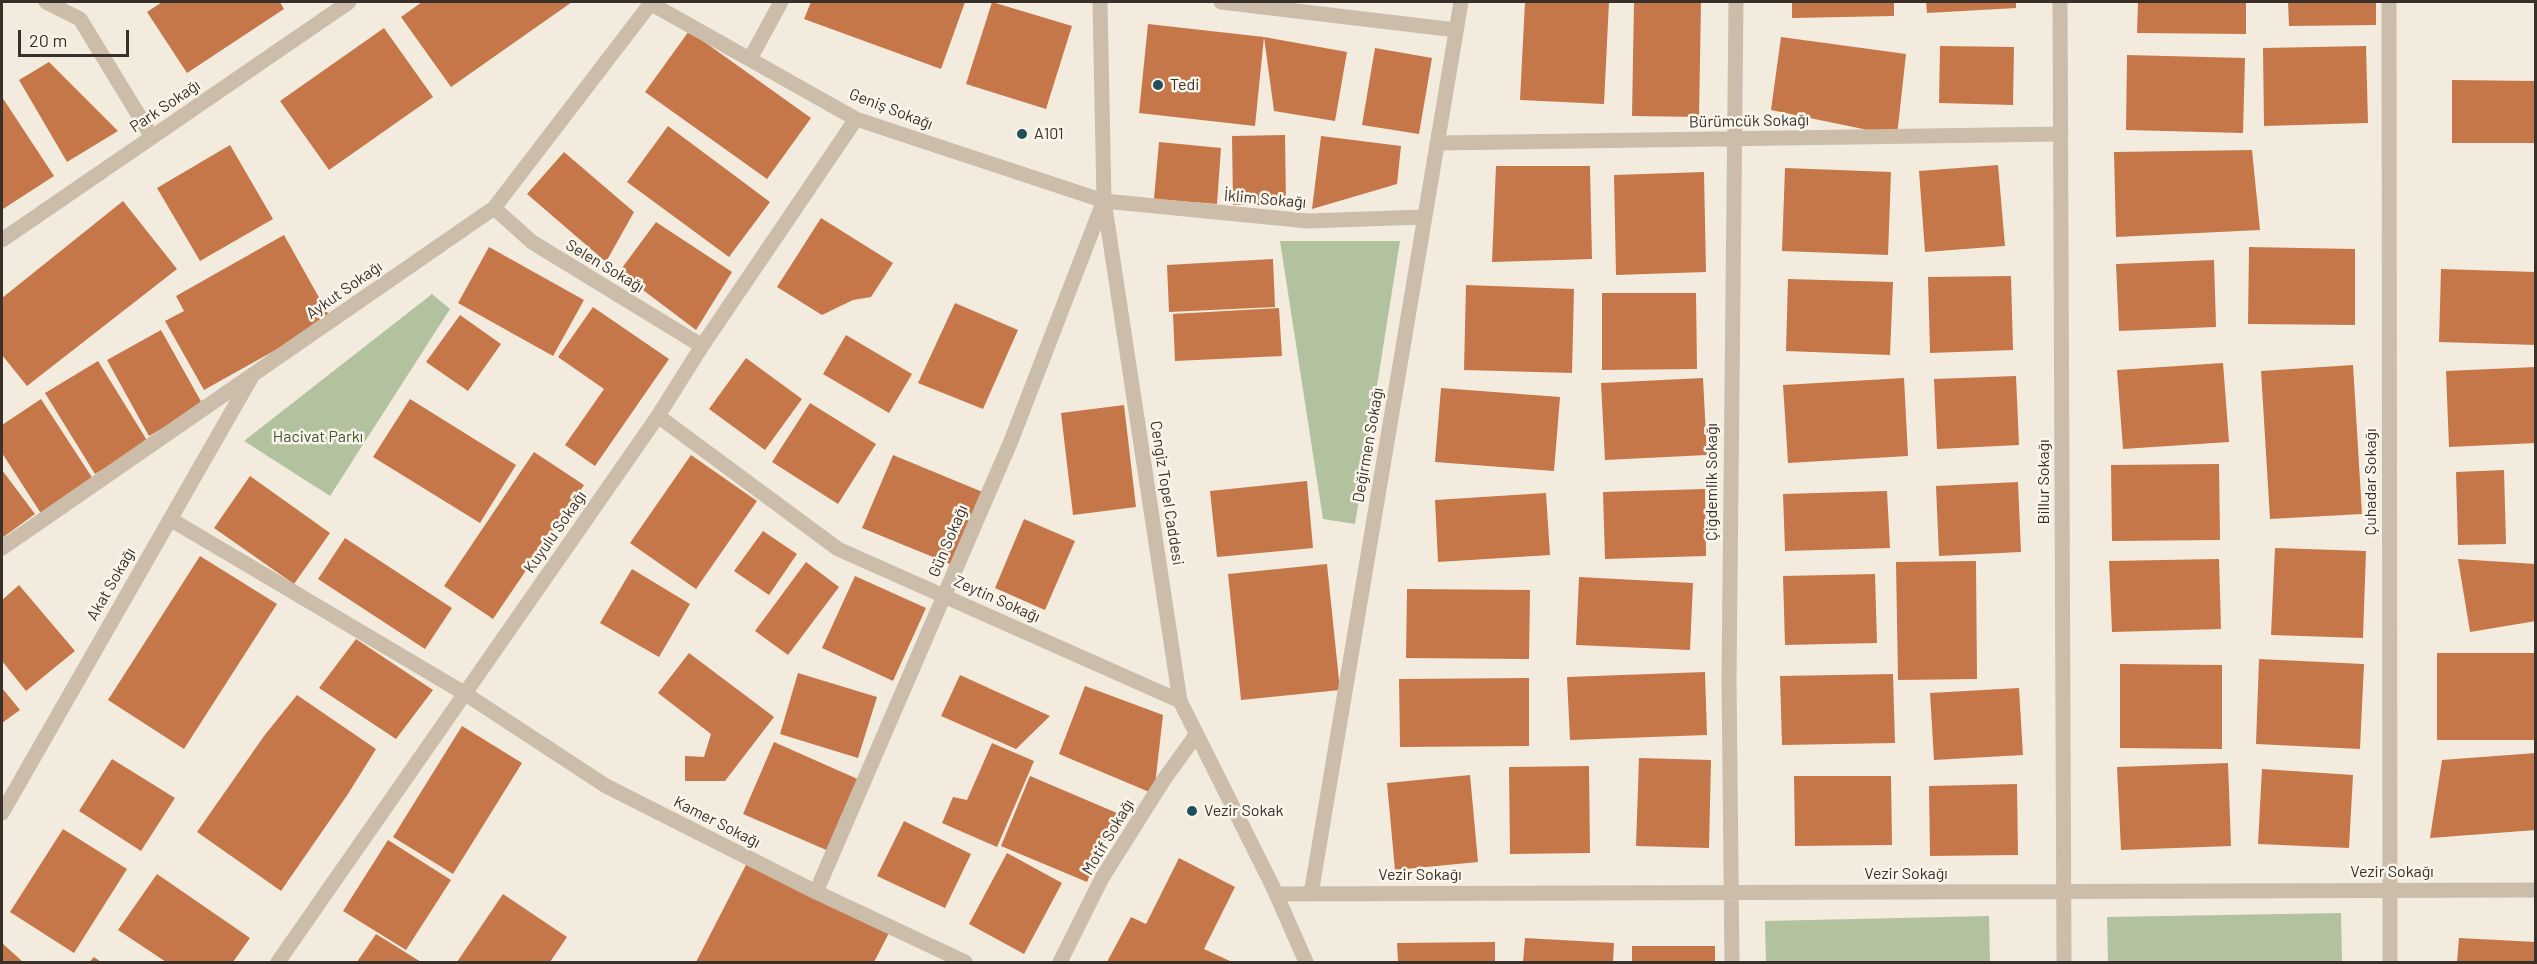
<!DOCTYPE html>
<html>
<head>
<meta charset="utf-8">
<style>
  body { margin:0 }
  #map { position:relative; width:2537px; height:964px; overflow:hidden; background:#f3ecde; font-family:Barlow,sans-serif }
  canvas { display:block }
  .frame { position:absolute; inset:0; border:3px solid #39302a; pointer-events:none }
  .scale { position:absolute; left:18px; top:30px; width:111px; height:27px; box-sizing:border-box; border:3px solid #39302a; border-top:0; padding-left:8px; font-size:18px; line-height:21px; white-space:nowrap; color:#39302a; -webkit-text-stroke:4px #faf5eb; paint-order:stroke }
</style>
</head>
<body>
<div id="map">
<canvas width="2537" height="964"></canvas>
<div class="frame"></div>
<div class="scale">20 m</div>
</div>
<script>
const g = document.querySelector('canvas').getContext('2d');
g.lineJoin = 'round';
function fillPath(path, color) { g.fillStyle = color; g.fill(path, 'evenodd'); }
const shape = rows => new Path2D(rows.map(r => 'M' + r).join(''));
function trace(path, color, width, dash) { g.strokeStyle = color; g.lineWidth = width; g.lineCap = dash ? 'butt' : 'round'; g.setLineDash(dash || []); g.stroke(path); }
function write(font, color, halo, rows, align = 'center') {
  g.font = font + ' Barlow,sans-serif'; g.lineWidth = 5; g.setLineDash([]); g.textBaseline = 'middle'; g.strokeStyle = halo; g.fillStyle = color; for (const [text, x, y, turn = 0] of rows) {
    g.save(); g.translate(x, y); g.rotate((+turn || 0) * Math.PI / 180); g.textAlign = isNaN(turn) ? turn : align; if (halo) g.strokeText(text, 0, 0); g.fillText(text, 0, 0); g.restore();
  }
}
const green = shape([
  [1280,241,1400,241,1355,524,1323,519],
  [432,294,450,309,330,496,244,441],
  [2341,913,2342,962,2108,962,2107,917],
  [1989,916,1990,962,1766,962,1765,921]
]);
const building = shape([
  [162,2,280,2,284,9,187,73,147,12],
  [422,2,572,2,451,87,401,17],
  [811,2,965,2,941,69,804,19],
  [992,2,1072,26,1046,109,966,84],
  [1525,2,1609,2,1604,104,1520,100],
  [1634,2,1701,2,1699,117,1632,116],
  [1792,2,1894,2,1894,16,1792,18],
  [1926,2,2016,2,2016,8,1927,13],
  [2138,2,2246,2,2246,34,2137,33],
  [2288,2,2376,2,2376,25,2289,26],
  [1148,24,1264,37,1347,52,1335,121,1274,111,1264,37,1255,126,1139,113],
  [384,28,433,97,329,170,280,101],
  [689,31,811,118,767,179,645,92],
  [1781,37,1906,54,1897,136,1771,110],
  [1940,46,2014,47,2013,105,1939,103],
  [2366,46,2368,123,2264,126,2263,48],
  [1375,48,1432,58,1419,134,1362,125],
  [2127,55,2245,58,2243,133,2126,130],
  [49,62,118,131,67,162,19,80],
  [2452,80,2536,81,2536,143,2452,143],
  [2,97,54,176,3,209,2,207],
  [668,126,770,202,729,257,627,182],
  [1285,135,1286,205,1233,205,1232,136],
  [1321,136,1401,146,1397,184,1312,209],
  [1159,142,1221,148,1217,204,1154,199],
  [230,145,273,219,200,261,157,188],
  [2252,150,2260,230,2116,237,2114,152],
  [564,152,634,212,606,262,527,194],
  [1998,165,2005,246,1925,252,1919,171],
  [1496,166,1590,166,1592,259,1492,262],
  [1785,168,1891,172,1888,255,1782,251],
  [1704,172,1706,272,1616,275,1614,175],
  [123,201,177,269,27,386,2,355,2,298],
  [821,218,893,263,871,297,853,300,822,315,777,287],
  [656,222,732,272,696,330,619,272],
  [284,235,331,319,204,390,165,321,184,311,176,296],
  [489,247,584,300,553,356,458,303],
  [2249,247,2355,249,2355,325,2248,324],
  [1273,259,1275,307,1169,312,1167,265],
  [2214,260,2216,327,2119,331,2116,264],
  [2441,269,2536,272,2536,345,2439,342],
  [2011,276,2013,350,1930,353,1928,277],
  [1788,279,1893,282,1890,355,1786,351],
  [1466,285,1574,289,1572,373,1464,370],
  [1602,293,1696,293,1697,369,1602,370],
  [955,303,1018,330,983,409,918,383],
  [593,307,669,359,595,466,565,445,604,389,558,357],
  [1279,308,1282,356,1175,361,1173,314],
  [460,315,501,344,468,391,426,362],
  [161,330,203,405,149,436,107,360],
  [846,335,912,374,889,413,823,374],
  [746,358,802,399,765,450,709,409],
  [98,361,148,442,95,474,45,393],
  [2223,363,2229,442,2123,449,2117,370],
  [2353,365,2362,514,2270,519,2261,371],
  [2536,367,2536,443,2449,447,2446,371],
  [2016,376,2019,445,1937,449,1934,379],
  [1703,378,1707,455,1605,460,1601,383],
  [1904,378,1908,456,1788,463,1783,385],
  [1441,388,1560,397,1554,471,1435,462],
  [41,399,95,482,42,515,2,453,2,425],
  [410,399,516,465,480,523,373,457],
  [810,403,876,444,838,504,772,462],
  [1124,405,1136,507,1073,515,1061,413],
  [534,452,584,485,493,619,444,586],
  [691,455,757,501,696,589,630,543],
  [893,455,985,493,955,566,862,528],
  [2219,464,2220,540,2112,541,2111,465],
  [2,470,35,514,2,538],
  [2504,470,2506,544,2458,545,2456,472],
  [250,476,330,533,294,584,214,528],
  [1307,481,1313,548,1217,557,1210,491],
  [2018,482,2021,552,1939,556,1936,486],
  [1705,489,1706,556,1605,559,1603,492],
  [1887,491,1890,548,1785,551,1783,494],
  [1546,493,1550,555,1438,562,1435,500],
  [1024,519,1075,541,1045,610,995,588],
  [763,531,797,554,769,595,734,571],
  [345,538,452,608,425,649,318,579],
  [2275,548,2366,551,2363,638,2271,635],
  [200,556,277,604,184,749,108,700],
  [2219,559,2221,629,2112,632,2109,561],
  [2458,559,2536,564,2536,621,2470,632],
  [1976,561,1977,679,1898,680,1896,562],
  [806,562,839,587,788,655,755,631],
  [1327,564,1340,690,1241,700,1228,574],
  [632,569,690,604,659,657,600,623],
  [1875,574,1877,643,1785,645,1783,576],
  [855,576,926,608,893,681,822,648],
  [1579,577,1693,583,1690,650,1576,645],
  [19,585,75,651,26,691,2,661,2,600],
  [1407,589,1530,590,1529,659,1406,658],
  [356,639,433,690,396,739,319,688],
  [689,653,774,717,725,781,685,781,685,756,704,757,711,734,658,693],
  [2437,653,2536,653,2536,740,2437,740],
  [2259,659,2364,664,2360,749,2256,744],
  [2120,664,2222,665,2222,749,2120,748],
  [1705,672,1707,735,1570,740,1567,677],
  [798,673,877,697,858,758,780,734],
  [1893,674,1895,743,1782,745,1780,676],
  [960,675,1050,716,1016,749,941,716],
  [1529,678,1529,746,1400,747,1399,679],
  [1085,686,1163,715,1154,794,1059,754],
  [2,688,20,710,2,723],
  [2019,688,2023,755,1934,760,1930,693],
  [297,695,376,749,348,794,281,891,197,832,264,736],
  [462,726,522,763,453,874,393,837],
  [774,742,862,781,831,852,743,814],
  [992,743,1034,761,997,847,942,823,953,797,967,800],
  [2536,753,2536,830,2430,838,2442,760],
  [1639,758,1711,760,1709,848,1636,846],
  [112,759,175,798,141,851,79,811],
  [2228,763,2231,846,2121,850,2117,767],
  [1589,766,1590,853,1510,854,1509,767],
  [2262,769,2353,775,2349,848,2258,844],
  [1470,775,1478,862,1395,870,1387,783],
  [1030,776,1117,813,1087,882,1001,846],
  [1794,776,1891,776,1892,845,1795,846],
  [2017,784,2018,855,1930,856,1929,786],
  [904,821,971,854,945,908,877,876],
  [63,829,127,869,74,953,10,912],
  [388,840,451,880,406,950,343,911],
  [1007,853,1062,883,1024,954,969,924],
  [1179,858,1235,887,1204,949,1232,962,1107,962,1131,917,1146,924],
  [748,861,889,933,874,962,696,962],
  [157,874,250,938,233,962,166,962,118,930],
  [503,894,567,937,550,962,457,962],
  [376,934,421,962,357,962],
  [1525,938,1614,943,1613,962,1523,962],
  [2459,938,2536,942,2536,962,2457,962],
  [1495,942,1495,962,1398,962,1397,943],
  [2,943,23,962,2,962],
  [1632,946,1715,946,1715,962,1632,962],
  [94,957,101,962,89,962]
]);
const minor = shape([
  [46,2,80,19,152,137],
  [648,2,856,119,1104,201,1308,221,1424,217],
  [1100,2,1104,201,1180,701,1273,887,1306,962],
  [1221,2,1456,30],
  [2060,2,2064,962],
  [2389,2,2390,962],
  [750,59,781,2],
  [1437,143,2061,134],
  [494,208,532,242,702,346],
  [2,240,349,2],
  [658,416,838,549,1180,701],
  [170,519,464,693,606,786,816,892,965,962],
  [2,548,494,208,651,3],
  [2,813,251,378],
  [816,892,1011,441,1103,203],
  [1276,894,2536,890],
  [1311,894,1461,2],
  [278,962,658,416,702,346,856,119],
  [1060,962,1102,878,1165,778,1196,735],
  [1732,962,1729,679,1736,2]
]);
const markers = [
  [1158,85,6,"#1f4f5b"],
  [1022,134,6,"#1f4f5b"],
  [1192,811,6,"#1f4f5b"]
];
const poiNames = [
  ["Tedi",1170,85],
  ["A101",1034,134],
  ["Vezir Sokak",1204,811]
];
const streetNames = [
  ["Park Sokağı",165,106,-34],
  ["Geniş Sokağı",891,109,21],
  ["Bürümcük Sokağı",1749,121,-1],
  ["İklim Sokağı",1265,199,5],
  ["Selen Sokağı",605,266,31],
  ["Aykut Sokağı",344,290,-35],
  ["Değirmen Sokağı",1368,445,-80],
  ["Çiğdemlik Sokağı",1712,482,-90],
  ["Billur Sokağı",2044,482,-90],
  ["Çuhadar Sokağı",2371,482,-90],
  ["Cengiz Topel Caddesi",1167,493,81],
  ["Kuyulu Sokağı",555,532,-55],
  ["Gün Sokağı",948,541,-67],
  ["Akat Sokağı",111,584,-60],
  ["Zeytin Sokağı",997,599,24],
  ["Kamer Sokağı",717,822,27],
  ["Motif Sokağı",1108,837,-59],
  ["Vezir Sokağı",2392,872],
  ["Vezir Sokağı",1906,874],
  ["Vezir Sokağı",1420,875]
];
const parkNames = [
  ["Hacivat Parkı",318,437]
];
fillPath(green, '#b2c29e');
fillPath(building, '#c67749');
trace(minor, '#cbbdaa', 15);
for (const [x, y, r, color] of markers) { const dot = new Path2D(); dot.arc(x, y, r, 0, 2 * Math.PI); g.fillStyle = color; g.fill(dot); trace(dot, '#faf5eb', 2); }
write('16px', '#39302a', '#faf5eb', poiNames, 'left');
write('16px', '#39302a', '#faf5eb', streetNames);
write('16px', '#43572d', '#faf5eb', parkNames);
</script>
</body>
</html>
